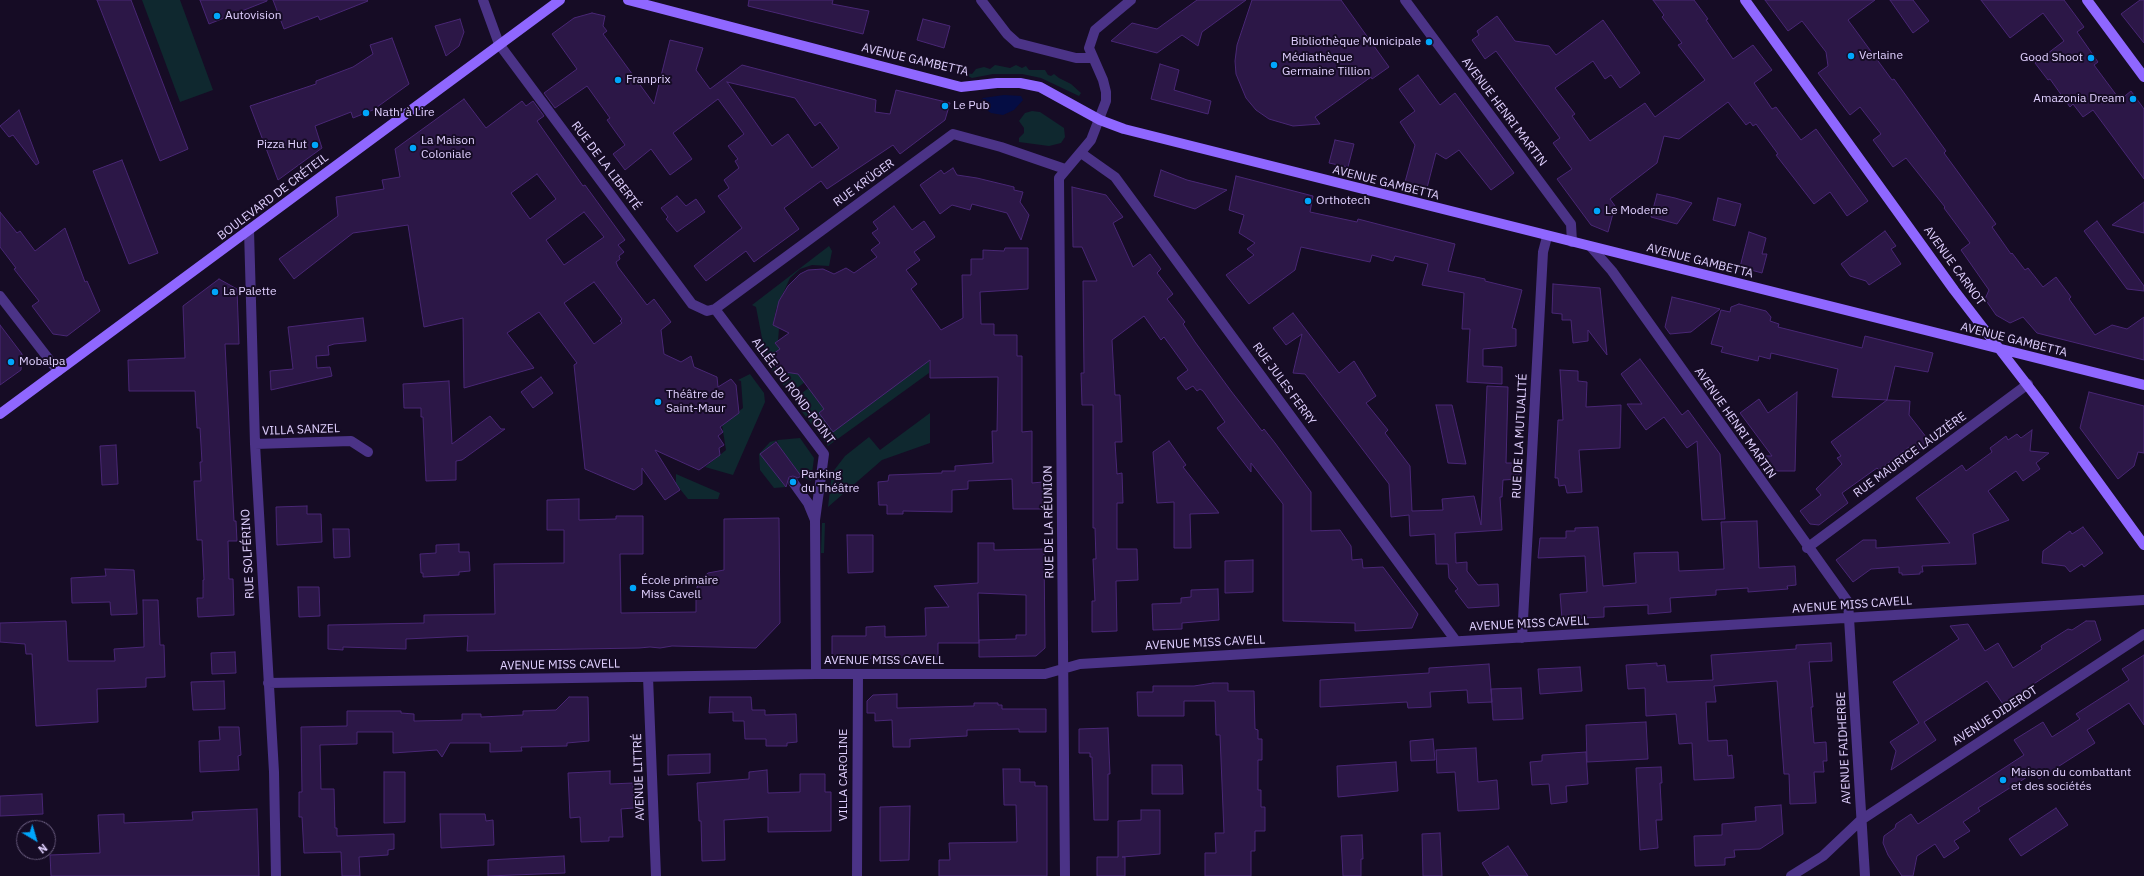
<!DOCTYPE html>
<html>
<head>
<meta charset="utf-8">
<style>
  body { margin:0 }
  #map { position:relative; width:2144px; height:876px; overflow:hidden; background:#160c25; font-family:"IBM Plex Sans",sans-serif }
  canvas { display:block }
  .north { position:absolute; left:16px; top:820px; width:40px; height:40px; box-sizing:border-box; background:#160c25; border:1px solid #675a7c; border-radius:50%; rotate:142deg; font-size:11px; font-weight:700; line-height:16px; text-align:center; color:#e0d0ff }
  .north::after { content:''; display:block; margin:auto; width:14px; height:18px; background:#00a6fb; clip-path:polygon(50% 0,100% 100%,50% 72%,0 100%) }
</style>
</head>
<body>
<div id="map">
<canvas width="2144" height="876"></canvas>
<div class="north">N</div>
</div>
<script>
const g = document.querySelector('canvas').getContext('2d');
g.lineJoin = 'round';
function fillPath(path, color) { g.fillStyle = color; g.fill(path, 'evenodd'); }
const shape = rows => new Path2D(rows.map(r => 'M' + r).join(''));
function trace(path, color, width, dash) { g.strokeStyle = color; g.lineWidth = width; g.lineCap = dash ? 'butt' : 'round'; g.setLineDash(dash || []); g.stroke(path); }
function write(font, color, halo, rows, align = 'center') {
  g.font = font + ' "IBM Plex Sans",sans-serif'; g.lineWidth = 4; g.setLineDash([]); g.textBaseline = 'middle'; g.strokeStyle = halo; g.fillStyle = color; for (const [text, x, y, turn = 0] of rows) {
    g.save(); g.translate(x, y); g.rotate((+turn || 0) * Math.PI / 180); g.textAlign = isNaN(turn) ? turn : align; if (halo) g.strokeText(text, 0, 0); g.fillText(text, 0, 0); g.restore();
  }
}
const green = shape([
  [142,0,180,0,213,90,180,102],
  [995,65,1010,68,1016,65,1022,68,1026,66,1029,70,1045,70,1048,75,1051,76,1054,74,1059,78,1071,84,1081,93,1079,96,1041,78,1022,74,993,74,972,78,966,75,966,73,972,74,976,69,984,67,990,69],
  [1032,111,1040,112,1064,128,1065,137,1061,143,1049,146,1019,142,1019,138,1024,133,1024,128,1019,121,1025,113],
  [829,246,832,251,829,266,812,265,800,269,790,278,776,309,773,325,779,328,778,341,775,343,780,349,768,359,776,368,786,373,802,373,825,367,793,391,788,391,767,364,756,307,752,305],
  [929,360,929,373,828,446,796,404,797,397,829,372,827,406,823,409,837,428],
  [750,374,764,393,765,402,733,475,705,467,726,450,722,425,743,408,741,381,738,380],
  [930,413,930,443,882,460,828,507,832,473,845,456,869,437,880,450],
  [800,438,814,458,811,481,801,476,778,445,777,440,761,454,786,487,774,488,760,470,759,454,770,442,778,440],
  [676,474,720,493,718,499,688,499,676,484],
  [822,523,825,523,824,553,821,553]
]);
const water = shape([
  [1004,95,1021,96,1023,100,1014,110,1003,115,991,113,981,106,980,102,983,98]
]);
const building = shape([
  [97,0,131,0,188,149,160,161,97,0],
  [200,0,267,0,267,1,209,24,200,0],
  [273,0,367,0,368,1,320,20,318,16,284,29,273,0],
  [749,0,833,0,832,4,869,11,863,34,748,6,749,0],
  [1197,0,1246,0,1202,32,1198,46,1182,35,1157,53,1111,41,1132,23,1157,29,1197,0],
  [1252,0,1341,0,1389,67,1372,79,1371,77,1315,117,1320,124,1293,126,1269,119,1256,110,1246,98,1236,74,1235,61,1237,45,1252,0],
  [1653,0,1694,0,1708,19,1706,20,1733,59,1753,45,1772,70,1754,83,1772,109,1776,107,1801,140,1816,129,1868,201,1847,216,1830,192,1814,204,1776,155,1778,154,1756,124,1753,126,1750,122,1746,125,1728,102,1679,139,1664,136,1657,163,1610,199,1615,206,1608,232,1591,225,1557,179,1572,169,1553,143,1560,138,1496,51,1485,59,1472,40,1479,35,1477,31,1497,16,1515,41,1549,46,1556,55,1603,20,1640,73,1620,88,1611,75,1605,79,1593,61,1555,88,1575,114,1572,116,1590,141,1645,103,1655,117,1705,80,1678,45,1682,43,1662,17,1664,15,1653,0],
  [1765,0,1875,0,1848,20,1892,80,1894,79,1946,151,1944,153,1996,224,1992,227,2011,254,2012,253,2025,270,2028,268,2043,287,2056,277,2071,297,2069,299,2095,335,2112,325,2127,329,2144,317,2144,360,2037,333,2023,317,2010,323,1996,315,1985,299,1989,290,1961,250,1970,243,1944,208,1945,207,1906,158,1893,167,1873,140,1881,134,1860,107,1850,115,1818,73,1828,66,1826,52,1802,21,1788,31,1765,0],
  [1890,0,1913,0,1929,21,1913,33,1890,0],
  [1981,0,2064,0,2084,27,2077,32,2098,62,2094,65,2120,100,2131,91,2144,109,2144,179,2093,110,2083,117,2073,104,2070,107,2050,79,2048,80,2035,63,2064,41,2043,13,2010,38,1981,0],
  [2140,0,2144,0,2144,43,2121,14,2140,0],
  [592,13,605,16,603,26,607,31,603,34,654,104,670,40,703,48,696,70,710,89,742,65,876,100,875,112,890,114,896,90,950,103,945,120,900,154,893,145,827,189,821,181,784,208,799,229,754,262,746,251,706,281,694,266,742,228,718,196,729,188,724,180,739,168,735,161,738,159,728,146,744,134,718,99,673,133,692,159,670,175,651,149,625,170,613,154,625,145,607,120,610,118,587,86,555,108,544,93,577,69,552,34,574,18,592,13],
  [727,82,795,98,815,126,820,122,839,148,812,168,788,134,772,146,727,82],
  [460,19,464,32,459,46,446,56,435,26,460,19],
  [923,19,950,26,944,48,917,40,923,19],
  [392,38,409,84,373,110,353,118,351,112,315,126,322,148,278,180,250,106,316,84,316,81,353,67,373,54,370,45,392,38],
  [1160,64,1179,70,1174,90,1211,101,1208,114,1151,99,1160,64],
  [1418,75,1440,105,1455,93,1514,173,1491,190,1459,150,1446,159,1436,153,1427,188,1405,182,1415,145,1400,122,1415,111,1399,89,1418,75],
  [464,99,486,128,522,101,526,106,533,101,544,116,537,121,583,186,585,185,625,240,618,245,624,252,619,256,620,259,616,262,618,267,647,305,654,299,671,322,661,330,664,354,681,362,691,356,694,367,717,377,718,387,731,379,736,385,739,413,720,427,723,432,718,436,724,445,719,448,720,455,699,470,655,450,680,490,665,500,642,468,642,484,634,490,585,469,574,365,577,363,539,312,507,333,534,368,464,388,463,318,424,327,408,225,353,233,294,279,279,259,338,216,336,197,384,189,382,180,400,177,395,149,464,99],
  [537,174,556,199,530,219,511,193,537,174],
  [584,212,604,237,564,265,546,240,584,212],
  [594,282,622,319,620,321,622,323,594,344,564,303,594,282],
  [19,110,39,163,36,165,13,135,9,137,0,126,19,110],
  [1335,140,1354,144,1348,167,1329,163,1335,140],
  [122,160,158,253,129,264,93,171,122,160],
  [953,168,957,175,977,178,1014,187,1014,190,1023,192,1020,202,1029,215,1021,240,1007,213,972,204,970,210,952,205,940,214,920,185,941,170,944,174,953,168],
  [1161,170,1187,180,1227,190,1195,209,1154,196,1161,170],
  [1236,176,1313,196,1310,212,1357,222,1358,219,1455,244,1448,271,1485,279,1485,281,1522,290,1512,328,1516,329,1516,346,1483,349,1483,366,1502,367,1502,384,1467,382,1470,329,1462,329,1464,293,1422,285,1428,264,1395,256,1393,261,1372,255,1370,262,1301,247,1295,270,1249,304,1226,275,1254,255,1247,249,1255,243,1239,233,1244,215,1229,210,1236,176],
  [1072,187,1106,195,1123,217,1113,223,1133,267,1150,254,1161,269,1157,273,1173,294,1167,299,1185,322,1183,324,1195,342,1231,391,1262,431,1264,429,1275,443,1311,492,1311,531,1340,530,1351,546,1352,560,1362,559,1363,568,1383,567,1418,614,1412,628,1355,631,1355,623,1283,621,1283,504,1251,463,1251,472,1217,428,1225,422,1203,391,1200,389,1197,391,1193,386,1186,390,1177,378,1188,370,1164,337,1161,340,1144,316,1112,340,1115,395,1120,395,1122,442,1115,442,1117,474,1122,473,1123,503,1117,503,1117,549,1137,549,1138,580,1116,581,1117,631,1092,632,1092,601,1095,601,1093,559,1096,559,1095,528,1093,528,1093,405,1082,405,1081,373,1084,373,1083,281,1097,281,1082,247,1073,247,1072,187],
  [1657,194,1675,198,1692,203,1677,224,1651,217,1657,194],
  [677,196,686,206,696,199,705,212,677,232,666,219,668,217,661,208,677,196],
  [1718,198,1741,204,1735,226,1713,220,1718,198],
  [2144,202,2144,233,2112,225,2129,213,2144,202],
  [894,206,912,230,924,221,935,237,914,252,920,260,906,270,917,284,911,289,941,330,963,318,962,275,971,275,971,259,983,259,983,250,1004,251,1005,248,1028,248,1028,289,980,292,981,324,994,324,994,335,1017,335,1017,356,1022,356,1022,432,1032,431,1032,483,1043,482,1043,509,1013,509,1012,479,968,481,968,489,952,490,952,512,903,511,903,514,887,514,887,505,879,505,878,482,888,481,889,475,942,473,942,471,955,471,955,466,993,463,992,431,997,431,998,377,930,378,930,360,833,432,819,413,824,409,798,374,785,372,766,359,780,349,775,343,789,333,773,325,779,301,788,286,800,274,808,270,823,269,834,274,846,268,854,273,877,257,871,250,880,243,872,233,878,229,873,222,894,206],
  [0,212,17,233,20,231,35,251,65,228,85,282,87,281,100,311,67,336,53,334,32,306,39,301,14,269,16,268,0,247,0,212],
  [2097,221,2144,286,2144,291,2127,289,2084,231,2097,221],
  [1885,231,1896,246,1891,249,1901,264,1869,285,1866,281,1850,276,1841,264,1885,231],
  [1749,232,1766,238,1762,254,1767,254,1762,273,1740,267,1749,232],
  [219,279,237,289,239,344,225,344,234,521,236,521,237,541,228,541,229,579,233,579,234,615,198,617,197,598,203,598,203,580,204,580,202,540,197,540,194,481,201,481,200,462,202,462,200,428,197,428,195,391,129,391,128,360,185,358,183,306,219,279],
  [1553,284,1600,288,1607,355,1588,330,1588,341,1573,343,1571,320,1562,320,1562,314,1552,313,1553,284],
  [1672,297,1693,302,1720,309,1691,332,1670,334,1665,327,1672,297],
  [1739,304,1766,311,1771,317,1770,321,1779,324,1778,327,1862,348,1865,336,1933,353,1928,372,1895,366,1887,400,1832,397,1838,369,1771,353,1770,359,1759,356,1758,361,1721,352,1723,347,1711,344,1721,310,1730,312,1731,307,1739,304],
  [1293,313,1339,373,1354,361,1376,396,1366,403,1388,430,1385,433,1410,466,1412,511,1443,510,1442,499,1474,496,1481,525,1487,386,1508,387,1506,463,1520,463,1519,479,1503,480,1502,497,1500,497,1502,530,1455,533,1456,563,1467,562,1467,571,1478,585,1498,584,1499,606,1468,608,1455,591,1458,589,1449,578,1448,564,1436,564,1435,534,1410,536,1409,515,1391,517,1389,484,1305,374,1293,373,1302,334,1286,345,1273,328,1293,313],
  [363,318,366,341,334,344,328,346,329,355,316,356,317,368,330,367,332,376,271,390,270,371,293,369,288,327,363,318],
  [0,325,22,354,21,370,0,385,0,325],
  [1640,359,1682,415,1688,410,1720,454,1725,519,1702,520,1697,441,1687,448,1664,417,1646,430,1627,404,1642,404,1621,374,1640,359],
  [1560,370,1578,371,1578,381,1587,382,1586,407,1621,405,1620,448,1579,450,1582,492,1567,493,1565,485,1559,486,1558,478,1555,478,1558,420,1563,420,1560,370],
  [541,377,553,393,533,408,521,392,541,377],
  [449,381,452,444,490,416,501,429,505,429,462,460,456,461,456,480,426,481,423,417,421,417,421,408,404,408,403,384,449,381],
  [1797,392,1795,471,1771,471,1760,456,1772,456,1740,413,1759,399,1768,413,1797,392],
  [2089,392,2144,406,2144,453,2138,452,2134,466,2118,479,2080,428,2089,392],
  [1887,400,1910,401,1909,415,1930,442,1914,454,1909,447,1879,470,1877,468,1842,493,1848,503,1819,525,1810,524,1800,511,1821,495,1816,489,1842,464,1837,458,1841,456,1831,442,1887,400],
  [1436,405,1452,405,1466,464,1448,463,1436,405],
  [2032,430,2030,451,2049,453,2036,463,2040,469,2023,481,2016,471,1988,491,2009,520,1973,534,1976,564,1922,566,1923,572,1920,572,1920,574,1902,575,1902,573,1899,573,1899,567,1871,569,1853,582,1836,560,1863,540,1876,540,1876,548,1950,543,1916,498,1962,465,1966,471,1992,452,1990,448,2006,436,2008,440,2017,434,2021,438,2032,430],
  [1169,441,1186,465,1183,467,1219,513,1190,514,1191,548,1174,548,1174,502,1157,503,1153,452,1169,441],
  [776,442,801,476,798,478,793,476,789,477,786,487,760,454,776,442],
  [116,445,118,484,102,485,100,446,116,445],
  [579,499,579,520,616,519,616,516,643,516,643,554,620,554,621,613,696,612,696,591,699,581,708,573,724,570,724,519,779,518,780,623,756,648,672,646,660,648,650,647,639,648,467,651,468,636,406,639,406,649,343,647,343,650,328,649,328,625,424,623,424,615,495,614,494,564,564,563,564,530,547,530,547,500,579,499],
  [307,506,307,514,321,514,322,542,277,545,276,507,307,506],
  [1757,521,1759,568,1795,566,1796,585,1787,586,1788,589,1748,592,1748,588,1716,590,1716,595,1670,598,1671,612,1648,614,1648,605,1604,607,1604,617,1562,619,1560,594,1587,592,1585,556,1538,558,1540,538,1566,538,1566,531,1575,531,1575,528,1598,527,1603,586,1636,583,1634,553,1678,552,1679,571,1724,569,1721,522,1757,521],
  [2083,527,2103,553,2084,567,2082,564,2070,572,2065,566,2042,563,2043,551,2070,531,2072,534,2083,527],
  [333,529,349,529,350,557,334,558,333,529],
  [847,535,873,535,873,572,848,573,847,535],
  [978,543,994,543,994,550,1044,549,1045,648,1036,656,979,657,979,640,1016,639,1016,635,1026,635,1026,595,978,593,979,643,938,643,938,657,832,659,832,636,866,636,866,627,885,626,885,637,926,636,925,608,949,607,934,586,978,583,978,543],
  [459,544,459,552,469,552,470,571,459,572,459,575,423,577,423,573,421,573,420,554,436,553,436,545,459,544],
  [1253,560,1253,592,1225,593,1225,561,1253,560],
  [105,569,134,570,137,614,111,615,110,602,72,603,71,578,106,576,105,569],
  [298,587,319,587,320,616,299,617,298,587],
  [1218,589,1219,620,1182,623,1182,629,1153,630,1152,604,1181,603,1181,598,1191,597,1191,590,1218,589],
  [143,600,158,600,160,645,164,645,165,677,146,678,146,687,97,689,98,722,36,726,32,654,26,654,25,644,0,642,0,623,66,621,68,661,115,661,114,649,144,647,143,600],
  [2086,621,2095,621,2101,640,2003,704,1987,681,1924,722,1936,740,1891,770,1896,751,1890,742,1919,723,1893,682,1959,639,1950,626,1968,624,1985,651,1998,643,2013,668,2042,649,2041,646,2068,629,2072,630,2086,621],
  [1831,643,1832,661,1809,662,1813,707,1811,707,1814,743,1826,742,1827,761,1823,761,1824,772,1814,772,1816,803,1790,804,1789,774,1784,774,1777,681,1714,686,1716,702,1706,702,1708,741,1727,740,1728,756,1732,755,1734,778,1694,780,1692,743,1679,744,1676,714,1646,716,1645,688,1628,689,1626,665,1657,663,1657,666,1665,665,1667,682,1713,680,1711,655,1796,649,1796,645,1831,643],
  [235,652,236,673,212,674,211,653,235,652],
  [2144,655,2144,725,2129,703,2087,730,2095,743,2039,779,2035,772,1978,808,1980,811,1963,822,1970,831,1954,841,1959,848,1944,858,1935,844,1917,856,1913,876,1902,876,1888,855,1883,843,1884,836,1895,828,1896,824,1911,814,1918,824,2024,755,2014,740,2043,722,2052,737,2080,719,2076,714,2129,680,2122,669,2144,655],
  [1489,664,1492,702,1468,703,1467,690,1430,692,1431,707,1408,708,1407,702,1320,707,1320,680,1429,673,1429,668,1489,664],
  [1580,667,1582,691,1540,694,1538,669,1580,667],
  [224,681,225,709,193,710,191,682,224,681],
  [1213,683,1228,683,1228,691,1254,691,1255,729,1258,730,1258,739,1262,739,1262,760,1258,760,1258,790,1261,790,1261,807,1265,807,1265,831,1255,831,1255,851,1251,851,1251,876,1205,876,1205,853,1216,853,1215,833,1224,833,1220,735,1216,735,1215,701,1184,701,1184,716,1138,716,1137,692,1153,692,1153,686,1194,686,1213,683],
  [1521,688,1523,719,1493,720,1491,689,1521,688],
  [897,694,897,708,974,706,974,703,998,703,998,705,1002,705,1002,709,1046,709,1046,732,1019,732,1019,729,967,730,967,736,910,739,910,747,893,747,892,720,875,721,875,713,867,713,867,701,873,695,897,694],
  [569,697,588,697,589,741,567,743,567,746,521,747,522,751,490,752,490,743,450,743,442,757,437,750,393,753,393,732,357,732,357,744,320,745,321,789,334,789,335,828,337,828,337,836,394,834,394,849,388,850,388,855,359,857,360,876,342,876,341,852,304,853,302,817,299,817,299,792,302,792,301,727,347,726,347,711,401,711,401,713,414,714,414,721,462,720,462,714,481,714,481,717,523,715,523,711,556,710,569,697],
  [710,697,751,697,752,710,765,710,765,715,796,714,797,742,787,743,787,746,766,746,766,739,745,739,744,721,733,721,733,712,709,713,710,697],
  [1646,722,1648,759,1587,762,1586,725,1646,722],
  [219,727,239,727,241,755,238,756,239,770,200,772,199,741,220,740,219,727],
  [1108,728,1110,774,1108,774,1108,820,1094,820,1092,757,1090,757,1090,753,1079,753,1079,729,1108,728],
  [1433,739,1435,760,1411,761,1410,741,1433,739],
  [1476,748,1478,782,1497,780,1499,809,1458,811,1455,772,1437,773,1436,750,1476,748],
  [1586,752,1588,784,1566,786,1567,802,1551,804,1549,784,1532,785,1530,762,1542,761,1542,755,1586,752],
  [710,754,710,773,668,775,668,755,710,754],
  [1396,762,1398,791,1338,797,1337,766,1396,762],
  [1152,765,1182,765,1183,794,1152,794,1152,765],
  [1661,767,1662,783,1660,783,1662,820,1656,820,1658,848,1640,850,1636,768,1661,767],
  [1003,769,1020,769,1020,782,1035,782,1035,786,1047,786,1047,876,939,876,939,860,950,860,949,843,1017,842,1016,805,1004,805,1003,769],
  [767,770,768,793,800,792,800,774,825,774,825,792,831,792,831,831,768,832,768,817,724,820,725,860,702,861,701,821,699,821,697,783,749,779,749,772,767,770],
  [610,771,610,784,633,783,634,808,621,809,623,837,609,837,609,841,581,842,580,817,570,818,568,773,610,771],
  [384,772,405,772,405,822,384,823,384,772],
  [42,794,43,814,0,816,0,796,42,794],
  [1781,805,1783,834,1760,849,1734,850,1735,857,1725,858,1725,865,1695,866,1694,836,1722,835,1722,824,1756,821,1755,807,1781,805],
  [910,806,909,860,880,861,880,807,910,806],
  [2056,808,2068,825,2021,856,2009,839,2056,808],
  [257,809,259,876,51,876,50,855,100,853,98,815,124,814,124,823,193,820,192,812,257,809],
  [1141,810,1160,810,1160,854,1122,857,1125,857,1125,876,1097,876,1097,857,1118,857,1118,821,1141,820,1141,810],
  [440,814,485,814,486,821,493,820,494,845,441,848,440,814],
  [1440,833,1442,876,1423,876,1422,834,1440,833],
  [1362,835,1363,859,1361,859,1361,876,1343,876,1341,836,1362,835],
  [1508,846,1528,876,1490,876,1482,863,1508,846],
  [564,856,565,873,488,876,488,860,564,856]
]);
const street = shape([
  [483,0,499,44,692,304,707,311,715,309,953,134,1001,147,1065,169],
  [981,0,1007,34,1017,43,1076,58,1092,58],
  [1405,0,1571,224,1572,242],
  [1081,153,1115,177,1456,641],
  [249,230,255,444,274,772,276,876],
  [1591,247,1612,271,1848,602,1865,876],
  [0,296,58,371],
  [715,309,824,454,815,520],
  [255,444,351,441,368,452],
  [793,482,808,503,815,520,816,674],
  [1807,548,2028,384],
  [1522,638,1543,252,1547,237],
  [648,677,656,876],
  [268,683,816,674,1045,674,1080,664,2144,600],
  [857,876,858,674],
  [1065,876,1059,178,1091,140,1106,101,1106,92,1103,80,1089,48,1095,30,1131,0],
  [1791,876,1823,856,1861,820,2144,634]
]);
const secondary = shape([
  [628,0,961,87,997,83,1020,83,1040,87,1100,120,1124,129,2144,385],
  [1745,0,1954,290,2038,399,2144,545],
  [2087,0,2144,77],
  [0,414,560,0]
]);
const markers = [
  [217,16,4,"#00a6fb"],
  [1429,42,4,"#00a6fb"],
  [1851,56,4,"#00a6fb"],
  [2091,58,4,"#00a6fb"],
  [1274,65,4,"#00a6fb"],
  [618,80,4,"#00a6fb"],
  [2133,99,4,"#00a6fb"],
  [945,106,4,"#00a6fb"],
  [366,113,4,"#00a6fb"],
  [315,145,4,"#00a6fb"],
  [413,148,4,"#00a6fb"],
  [1308,201,4,"#00a6fb"],
  [1597,211,4,"#00a6fb"],
  [215,292,4,"#00a6fb"],
  [11,362,4,"#00a6fb"],
  [658,402,4,"#00a6fb"],
  [793,482,4,"#00a6fb"],
  [633,588,4,"#00a6fb"],
  [2003,780,4,"#00a6fb"]
];
const poiNames = [
  ["Autovision",225,16],
  ["Bibliothèque Municipale",1421,42,"right"],
  ["Verlaine",1859,56],
  ["Médiathèque",1282,58],
  ["Germaine Tillion",1282,72],
  ["Good Shoot",2083,58,"right"],
  ["Franprix",626,80],
  ["Amazonia Dream",2125,99,"right"],
  ["Le Pub",953,106],
  ["Nath' à Lire",374,113],
  ["La Maison",421,141],
  ["Coloniale",421,155],
  ["Pizza Hut",307,145,"right"],
  ["Orthotech",1316,201],
  ["Le Moderne",1605,211],
  ["La Palette",223,292],
  ["Mobalpa",19,362],
  ["Théâtre de",666,395],
  ["Saint-Maur",666,409],
  ["Parking",801,475],
  ["du Théâtre",801,489],
  ["École primaire",641,581],
  ["Miss Cavell",641,595],
  ["Maison du combattant",2011,773],
  ["et des sociétés",2011,787]
];
const streetNames = [
  ["AVENUE GAMBETTA",915,60,13],
  ["AVENUE HENRI MARTIN",1504,112,53],
  ["RUE DE LA LIBERTÉ",606,166,53],
  ["RUE KRÜGER",864,183,-36],
  ["AVENUE GAMBETTA",1386,183,14],
  ["BOULEVARD DE CRÉTEIL",273,197,-37],
  ["AVENUE GAMBETTA",1700,261,14],
  ["AVENUE CARNOT",1954,266,54],
  ["AVENUE GAMBETTA",2014,340,14],
  ["RUE JULES FERRY",1284,384,54],
  ["ALLÉE DU ROND-POINT",793,391,53],
  ["AVENUE HENRI MARTIN",1735,423,55],
  ["VILLA SANZEL",301,430,-2],
  ["RUE DE LA MUTUALITÉ",1520,436,-87],
  ["RUE MAURICE LAUZIÈRE",1910,455,-36],
  ["RUE DE LA RÉUNION",1049,522,-91],
  ["RUE SOLFÉRINO",248,554,-93],
  ["AVENUE MISS CAVELL",1852,605,-4],
  ["AVENUE MISS CAVELL",1529,624,-3],
  ["AVENUE MISS CAVELL",1205,643,-3],
  ["AVENUE MISS CAVELL",884,661],
  ["AVENUE MISS CAVELL",560,665,-1],
  ["AVENUE DIDEROT",1995,716,-33],
  ["AVENUE FAIDHERBE",1844,748,-93],
  ["VILLA CAROLINE",844,775,-90],
  ["AVENUE LITTRÉ",639,777,-92]
];
fillPath(green, '#0f282f');
fillPath(water, '#050d44');
fillPath(building, '#2c1747');
trace(building, '#492775', 1);
trace(street, '#4b3387', 10);
trace(secondary, '#8f67ff', 10);
for (const [x, y, r, color] of markers) { const dot = new Path2D(); dot.arc(x, y, r, 0, 2 * Math.PI); g.fillStyle = color; g.fill(dot); trace(dot, '#160c25', 1.5); }
write('12px', '#e0d0ff', '#160c25', poiNames, 'left');
write('12px', '#e0d0ff', '#160c25', streetNames);
</script>
</body>
</html>
